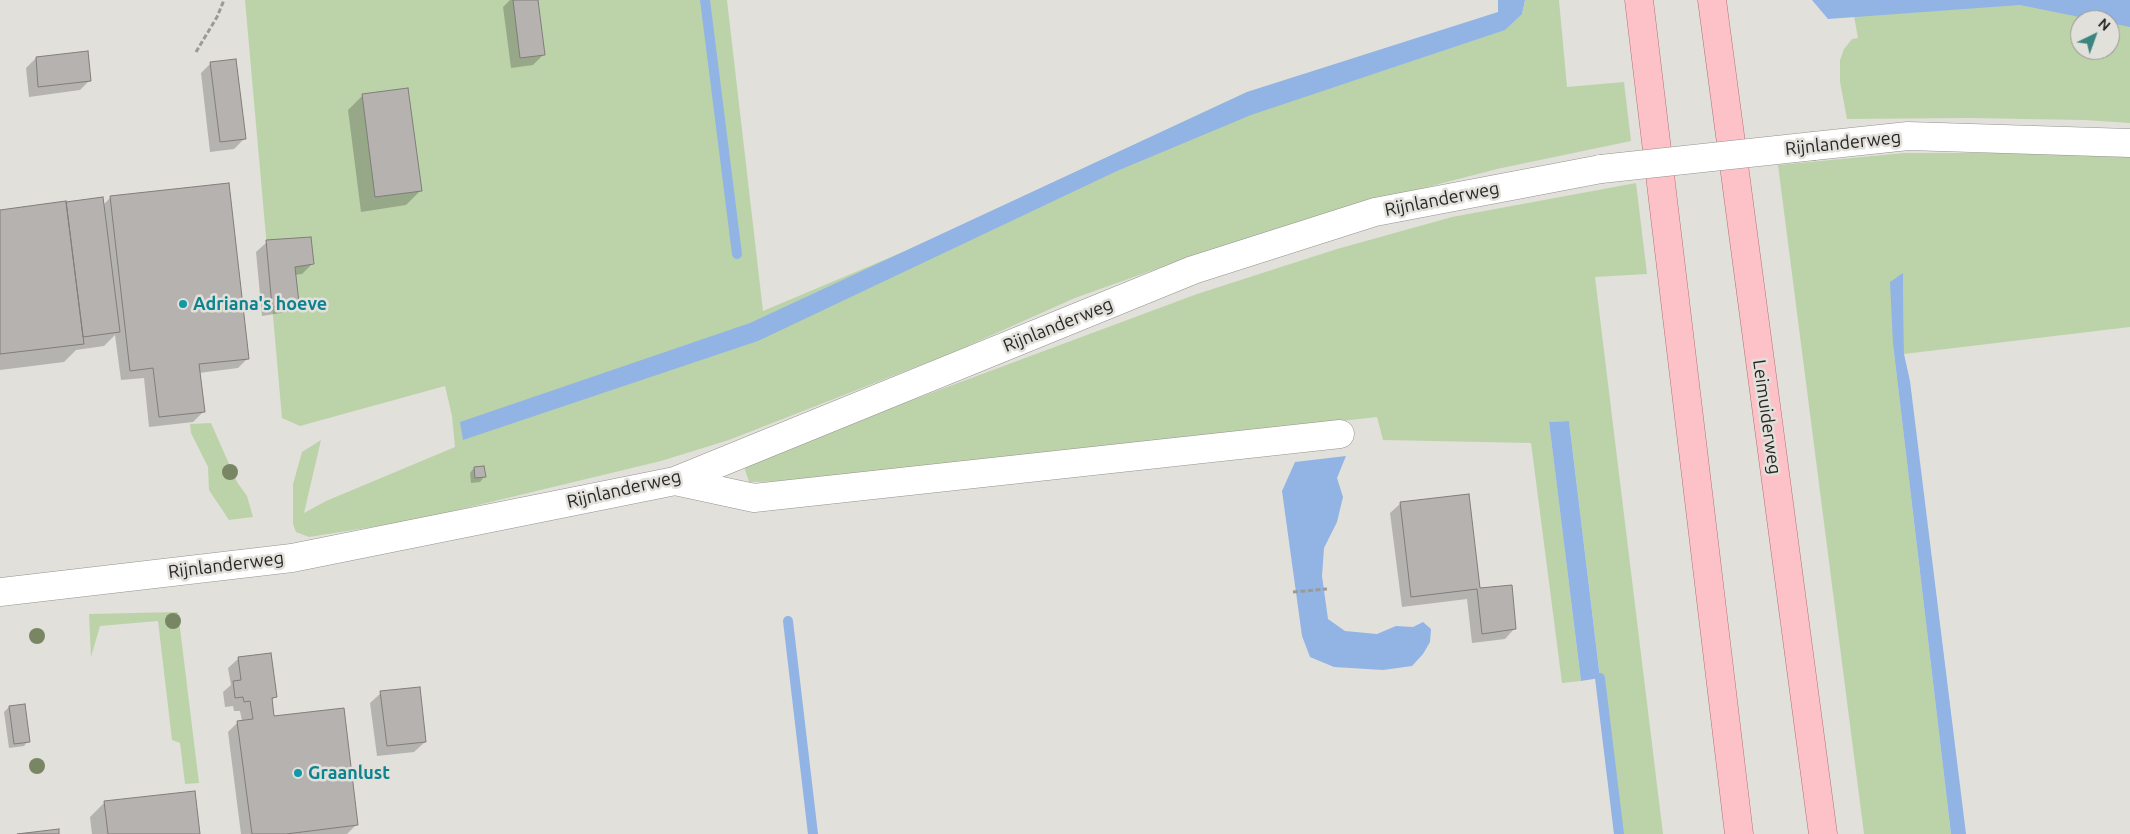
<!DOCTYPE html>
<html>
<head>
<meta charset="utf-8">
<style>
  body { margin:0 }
  #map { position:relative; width:2130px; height:834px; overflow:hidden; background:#e2e0db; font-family:Ubuntu,sans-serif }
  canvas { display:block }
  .north { position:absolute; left:2070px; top:10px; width:50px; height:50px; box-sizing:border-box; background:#e2e0db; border:1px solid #979692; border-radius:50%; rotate:42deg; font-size:14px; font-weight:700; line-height:20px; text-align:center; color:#272624 }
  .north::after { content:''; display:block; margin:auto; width:18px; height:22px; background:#3c8480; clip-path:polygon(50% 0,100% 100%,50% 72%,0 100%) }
</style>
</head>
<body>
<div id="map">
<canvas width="2130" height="834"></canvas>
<div class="north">N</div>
</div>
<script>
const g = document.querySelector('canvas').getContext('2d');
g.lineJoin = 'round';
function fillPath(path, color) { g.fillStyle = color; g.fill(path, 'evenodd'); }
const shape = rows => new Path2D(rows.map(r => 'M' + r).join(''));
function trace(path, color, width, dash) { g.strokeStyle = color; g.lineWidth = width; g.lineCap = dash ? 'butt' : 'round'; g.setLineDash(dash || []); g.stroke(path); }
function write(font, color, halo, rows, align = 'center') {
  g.font = font + ' Ubuntu,sans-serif'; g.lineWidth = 5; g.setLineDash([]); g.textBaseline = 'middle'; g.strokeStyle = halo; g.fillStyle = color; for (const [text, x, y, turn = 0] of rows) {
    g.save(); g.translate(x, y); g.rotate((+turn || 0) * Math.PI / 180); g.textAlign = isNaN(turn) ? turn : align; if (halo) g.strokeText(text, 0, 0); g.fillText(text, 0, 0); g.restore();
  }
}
const green = shape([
  [245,0,727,0,763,311,917,246,1247,92,1394,46,1522,14,1525,0,1559,0,1567,87,1624,82,1631,141,1497,169,1389,197,1173,263,1075,298,954,352,729,440,661,461,416,520,309,537,296,532,293,524,293,484,302,452,321,440,304,513,326,501,455,447,452,416,445,386,300,426,282,418],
  [1851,0,2130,0,2130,123,2084,120,1968,118,1847,119,1840,82,1840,60,1844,49,1852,39,1858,38],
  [2080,20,2110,20,2110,50,2080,50],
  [1904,153,2012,153,2130,157,2130,327,1904,354,1903,273,1893,344,1951,834,1864,834,1778,165],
  [1636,183,1647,274,1595,277,1663,834,1619,834,1569,421,1549,422,1581,681,1562,683,1531,443,1383,440,1377,417,802,481,749,482,743,463,1197,294,1337,249,1452,217],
  [211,423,237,482,247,496,253,517,229,520,209,490,208,467,191,433,190,424],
  [178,612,199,783,185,784,180,743,172,740,158,621,100,626,91,657,89,614]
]);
const water = shape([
  [1498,0,1525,0,1522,14,1505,30,1251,115,1117,171,758,341,463,440,460,422,750,323,1247,92,1498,12],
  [1812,0,2130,0,2130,27,2110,23,2110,20,2094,20,2020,5,1828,19],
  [1903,273,1904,354,1910,381,1966,834,1951,834,1893,344,1890,282],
  [1569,421,1600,678,1581,681,1549,422],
  [1346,456,1337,478,1343,497,1337,522,1324,548,1322,576,1328,619,1345,631,1377,634,1396,626,1413,627,1423,622,1431,629,1430,642,1423,654,1412,666,1383,670,1334,667,1310,657,1302,636,1282,491,1295,462]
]);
const shadow = shape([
  [510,0,536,0,543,55,533,65,511,68,503,7],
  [36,58,90,80,80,90,29,97,26,68],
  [211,63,244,139,234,149,210,152,201,73],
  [363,95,420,191,406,205,361,212,348,110],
  [111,197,248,358,238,368,199,373,203,412,193,422,149,427,144,378,121,380,115,335,104,346,76,350,64,362,0,370,0,211,103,205],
  [267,242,312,264,302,274,295,275,298,302,287,312,262,316,256,252],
  [474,468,484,477,480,482,471,483,470,473],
  [1401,503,1515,628,1505,639,1472,643,1467,599,1402,607,1390,513],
  [239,658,275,697,271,701,273,718,357,824,347,834,241,834,228,732,238,722,242,721,240,711,234,711,233,706,225,707,223,692,231,685,228,668],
  [381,693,425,742,414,752,377,756,370,703],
  [9,707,28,741,24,746,9,748,4,712],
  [105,802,198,834,92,834,90,817]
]);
const stream = shape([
  [705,0,737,254],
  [788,621,813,834],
  [1600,678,1619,834]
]);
const building = shape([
  [513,0,538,0,545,55,520,58,513,0],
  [88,51,91,81,38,87,36,57,88,51],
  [236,59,246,139,220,142,210,62,236,59],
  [408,88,422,191,375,197,362,94,408,88],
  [229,183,249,359,199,364,205,412,159,417,153,368,130,371,110,196,229,183],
  [103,197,120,332,83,337,66,202,103,197],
  [66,201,84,344,0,354,0,210,66,201],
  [311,237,314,264,295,267,299,303,272,307,266,240,311,237],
  [484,466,486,477,475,478,474,467,484,466],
  [1469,494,1480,588,1512,585,1516,629,1482,634,1477,589,1411,597,1400,502,1469,494],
  [271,653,277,697,272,698,274,716,344,708,358,825,286,834,252,834,237,721,253,719,250,701,244,702,243,697,235,698,233,681,241,680,238,657,271,653],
  [420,687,426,742,387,746,380,691,420,687],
  [25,704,30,742,14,744,9,706,25,704],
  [195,791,200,834,108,834,104,801,195,791],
  [59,829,59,834,17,834,59,829]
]);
const path = shape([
  [196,52,217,17,224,0],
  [1293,592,1327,589]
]);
const street = shape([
  [1814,146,1908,136,2130,143],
  [675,481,754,498,1340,434],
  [0,592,292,558,675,481,1193,270,1375,212,1601,169]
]);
const primary = shape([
  [1639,0,1739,834],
  [1712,0,1823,834]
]);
const streetBridge = shape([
  [1601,169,1814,146]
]);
const trees = [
  [230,472],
  [173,621],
  [37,636],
  [37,766]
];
const markers = [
  [183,304,5,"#0f9aa8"],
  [298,773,5,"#0f9aa8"]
];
const streetNames = [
  ["Rijnlanderweg",1843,143,-6],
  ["Rijnlanderweg",1442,199,-11],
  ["Rijnlanderweg",1058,325,-22],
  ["Leimuiderweg",1767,417,82],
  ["Rijnlanderweg",624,489,-13],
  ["Rijnlanderweg",226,565,-7]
];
const cultureNames = [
  ["Adriana's hoeve",193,304],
  ["Graanlust",308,773]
];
fillPath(green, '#bcd3aa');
fillPath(water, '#91b4e5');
fillPath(shadow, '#0003');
trace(stream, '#91b4e5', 10);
fillPath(building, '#b6b2af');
trace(building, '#807d7a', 1);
trace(street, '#94928e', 29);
trace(primary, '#b17177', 29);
trace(path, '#9b9a96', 3, [5, 2.5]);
trace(street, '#fff', 28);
trace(primary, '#fdc2c8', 28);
trace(streetBridge, '#94928e', 29, []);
trace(streetBridge, '#fff', 28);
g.fillStyle = '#788663';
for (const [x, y] of trees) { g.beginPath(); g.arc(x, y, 8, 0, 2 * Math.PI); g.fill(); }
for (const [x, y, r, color] of markers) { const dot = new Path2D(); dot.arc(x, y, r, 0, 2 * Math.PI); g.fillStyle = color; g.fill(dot); trace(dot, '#e2e0db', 2); }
write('18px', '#272624', '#e2e0db', streetNames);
write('bold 18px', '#0d838f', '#e2e0db', cultureNames, 'left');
</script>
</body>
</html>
